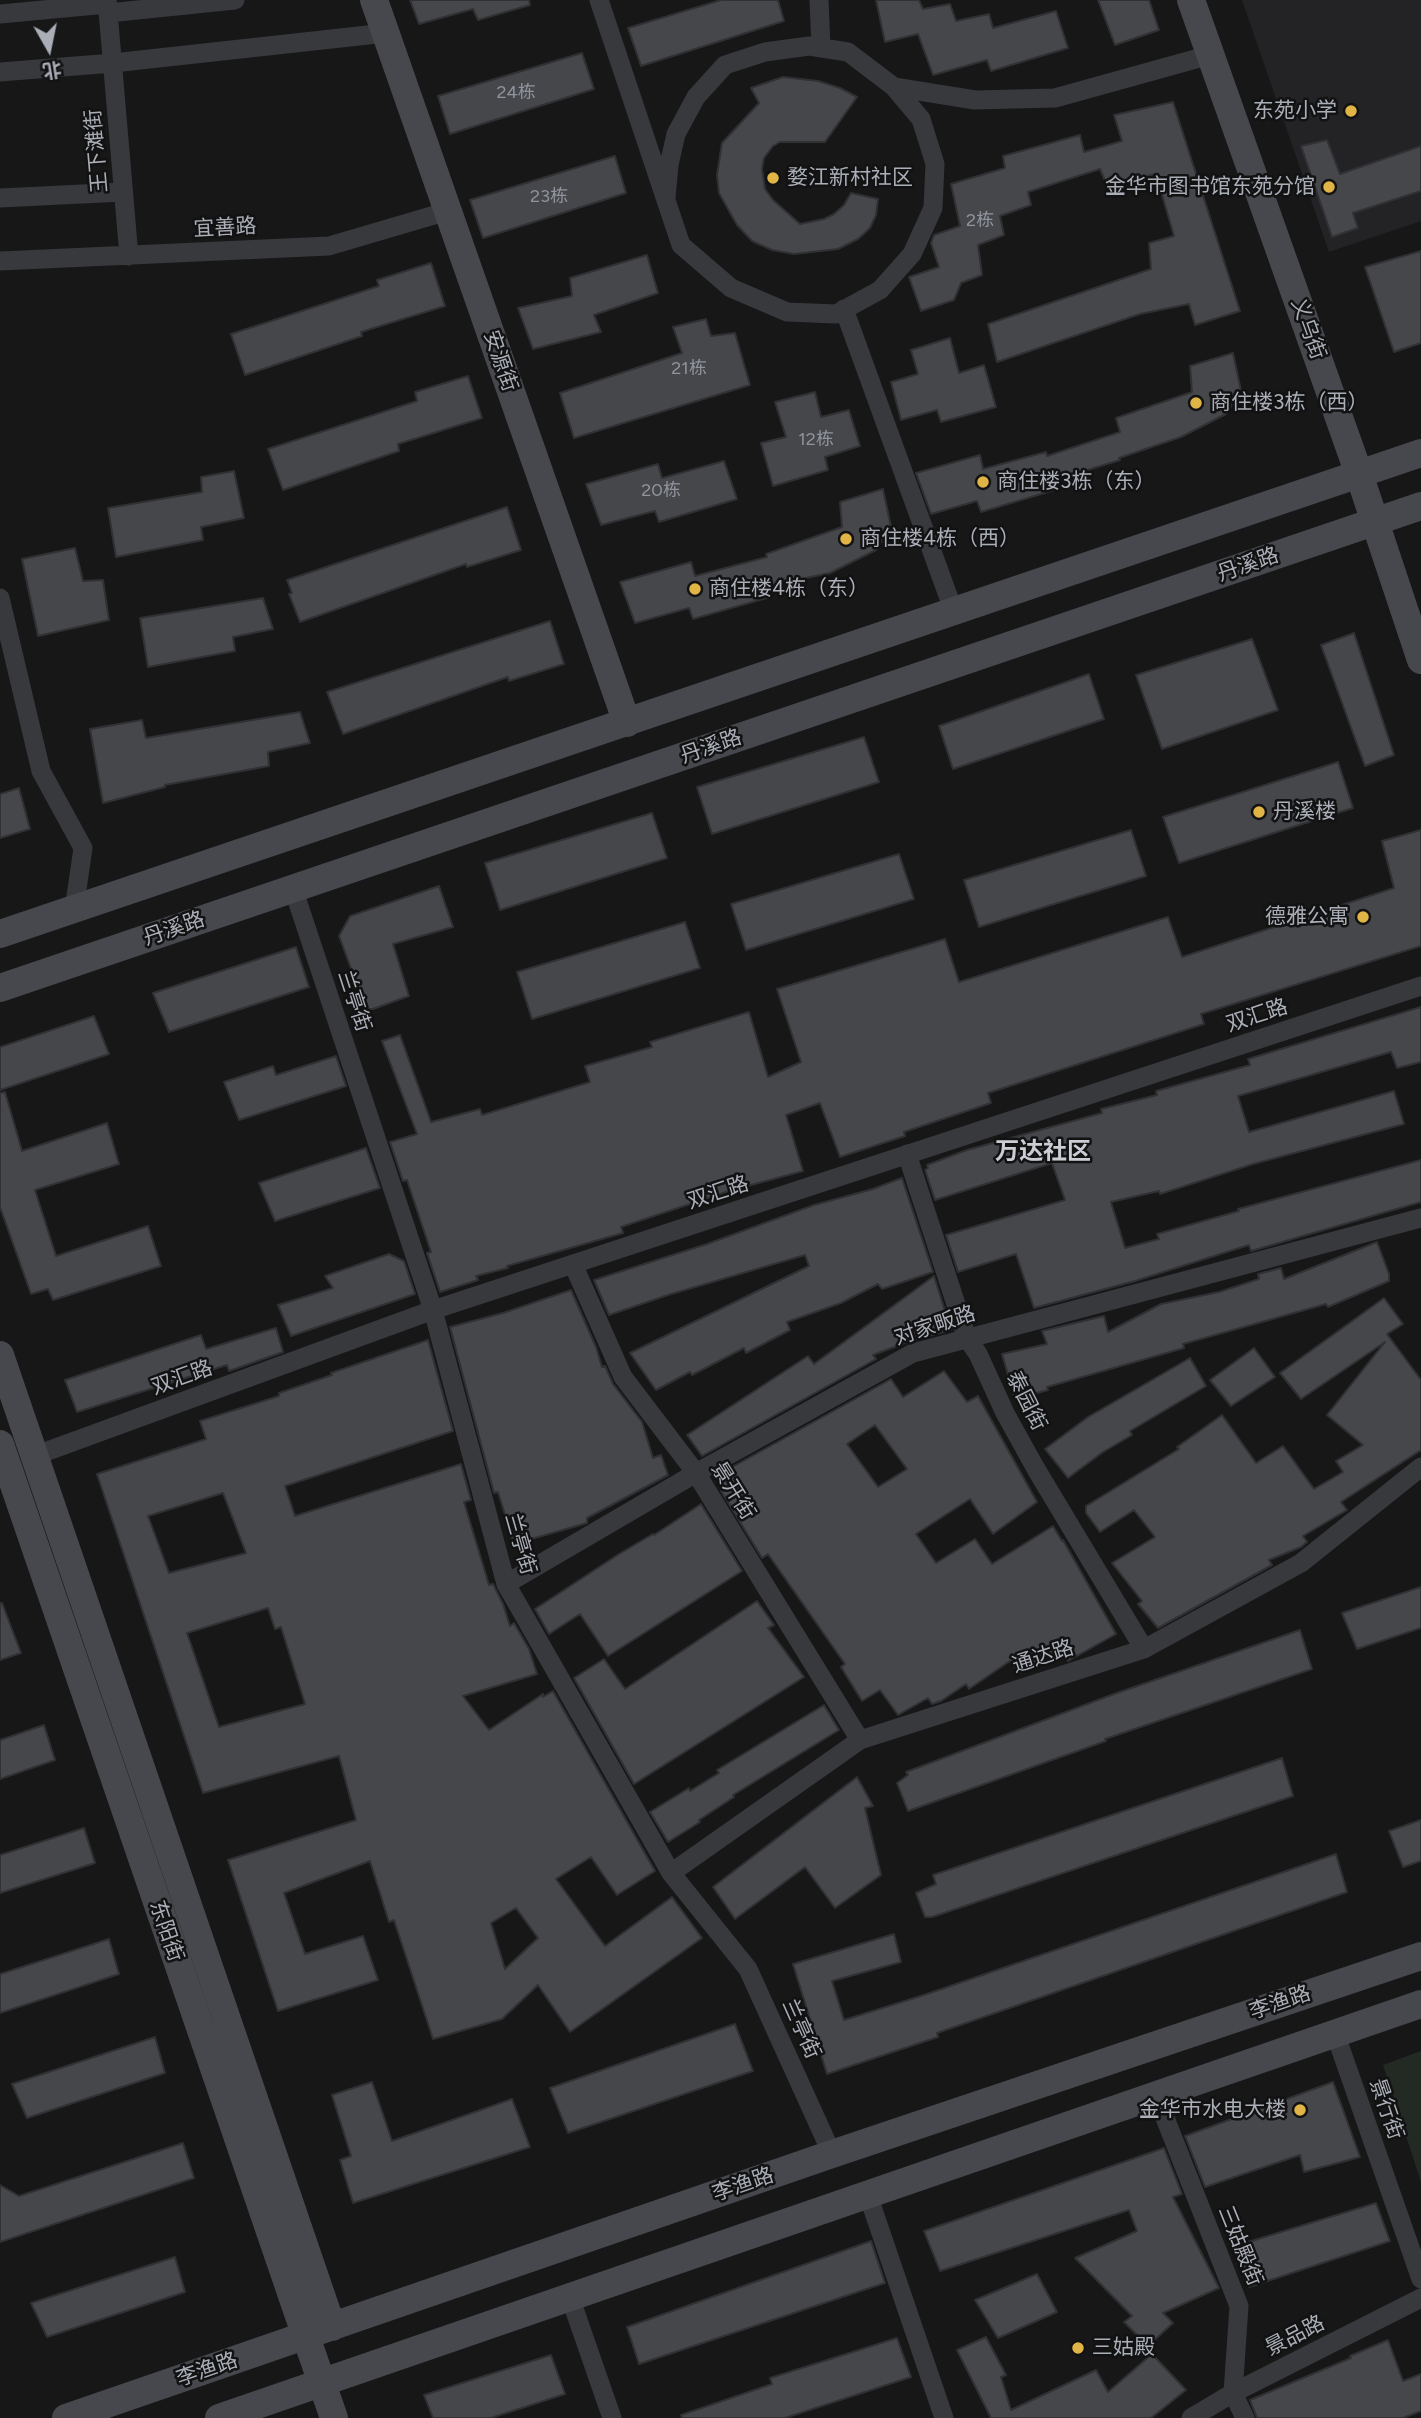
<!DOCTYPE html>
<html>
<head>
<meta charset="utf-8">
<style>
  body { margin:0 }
  #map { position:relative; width:1421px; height:2418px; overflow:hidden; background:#171718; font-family:Figtree,"Noto Sans SC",sans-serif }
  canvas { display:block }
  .north { position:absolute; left:14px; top:14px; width:70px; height:70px; -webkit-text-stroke:5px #121213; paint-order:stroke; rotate:171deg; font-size:19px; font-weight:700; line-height:28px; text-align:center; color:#aaaeb7 }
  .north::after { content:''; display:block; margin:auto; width:24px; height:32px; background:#aaaeb7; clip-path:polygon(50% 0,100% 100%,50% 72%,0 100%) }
</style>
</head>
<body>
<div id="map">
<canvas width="1421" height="2418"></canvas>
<div class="north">北</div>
</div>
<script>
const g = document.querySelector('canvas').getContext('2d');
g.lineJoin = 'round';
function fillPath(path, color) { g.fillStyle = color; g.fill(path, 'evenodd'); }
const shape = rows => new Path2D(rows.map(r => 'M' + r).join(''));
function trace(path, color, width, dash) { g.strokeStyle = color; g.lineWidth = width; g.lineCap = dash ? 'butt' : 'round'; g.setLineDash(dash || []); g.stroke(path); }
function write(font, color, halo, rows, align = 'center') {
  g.font = font + ' Figtree,"Noto Sans SC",sans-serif'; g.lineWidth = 5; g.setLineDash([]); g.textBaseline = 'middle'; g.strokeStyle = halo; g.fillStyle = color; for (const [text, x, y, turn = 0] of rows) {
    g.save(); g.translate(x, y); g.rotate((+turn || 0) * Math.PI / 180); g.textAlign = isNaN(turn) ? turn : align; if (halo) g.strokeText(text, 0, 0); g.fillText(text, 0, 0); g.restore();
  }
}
const built = shape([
  [1242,0,1421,0,1421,221,1329,252]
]);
const green = shape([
  [1421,2051,1421,2182,1383,2065]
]);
const building = shape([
  [410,0,529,0,530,5,478,20,473,9,419,24,410,0],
  [721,0,778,0,784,21,641,66,628,28,721,0],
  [876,0,919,0,923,9,950,4,956,21,989,14,993,28,1056,11,1068,48,991,71,987,60,933,75,918,34,885,42,876,0],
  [1098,0,1149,0,1159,30,1115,45,1098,0],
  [582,53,594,89,450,134,438,96,582,53],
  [783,77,818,81,840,88,857,97,825,142,780,142,773,146,764,158,762,169,765,189,773,200,800,224,824,219,834,214,844,205,851,193,878,199,876,215,870,228,858,239,838,249,794,254,772,250,752,241,737,225,719,193,717,175,722,143,759,103,751,88,783,77],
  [1173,102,1240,311,1195,325,1189,304,1140,314,997,362,988,324,1151,269,1149,243,1174,236,1156,174,1107,186,1100,169,1028,192,1031,205,1000,216,1004,235,978,245,982,275,961,283,954,300,921,311,909,277,939,267,931,243,934,235,960,226,951,184,1005,168,1003,156,1080,135,1084,152,1122,141,1114,115,1173,102],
  [1327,140,1340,174,1421,146,1421,191,1353,213,1358,228,1332,237,1301,146,1327,140],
  [615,156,626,193,483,238,470,200,615,156],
  [1421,251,1421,343,1394,352,1365,267,1421,251],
  [647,255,658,293,594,315,601,332,533,349,518,308,572,296,570,278,647,255],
  [431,263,445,306,361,332,362,336,245,375,231,334,379,286,377,280,431,263],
  [706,319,711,336,735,333,750,385,574,438,560,393,682,353,673,327,706,319],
  [950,338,959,373,984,365,996,407,941,422,937,410,901,420,891,382,918,374,911,350,950,338],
  [1233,353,1241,391,1226,414,1181,437,1119,458,1120,460,1055,480,1058,489,981,512,977,501,931,514,916,473,980,455,983,469,1046,452,1047,456,1120,432,1116,418,1192,392,1190,366,1233,353],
  [468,376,482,418,398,444,399,451,283,490,268,449,417,401,415,392,468,376],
  [815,392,821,417,849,410,860,446,825,457,828,470,773,486,761,443,786,437,775,402,815,392],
  [724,461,737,499,659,522,655,511,601,525,586,484,658,464,662,478,724,461],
  [234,471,244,518,201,527,203,540,116,557,108,508,202,492,201,477,234,471],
  [883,489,891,527,876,550,830,573,767,586,770,597,693,619,689,608,635,623,620,582,691,562,695,576,767,557,766,554,842,527,840,502,883,489],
  [507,507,521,550,467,567,466,564,300,622,289,594,292,593,287,580,507,507],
  [75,548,83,581,103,580,109,620,38,636,22,559,75,548],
  [263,598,273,629,233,637,235,651,148,667,140,618,263,598],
  [550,621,564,664,509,681,508,677,343,734,327,692,550,621],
  [1354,633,1394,755,1365,766,1321,645,1354,633],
  [1252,639,1278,710,1162,749,1136,675,1252,639],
  [1089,674,1104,719,953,769,939,726,1089,674],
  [300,712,310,743,268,752,269,766,165,785,165,787,103,803,90,729,142,720,146,738,300,712],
  [864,737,879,782,712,834,697,787,864,737],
  [1338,762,1353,808,1179,863,1163,817,1338,762],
  [19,788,30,829,0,838,0,794,19,788],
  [652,813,667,858,500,910,485,863,652,813],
  [1131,830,1146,876,979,927,964,880,1131,830],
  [1421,830,1421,946,1201,1014,1204,1024,988,1093,991,1103,904,1132,905,1136,840,1157,820,1103,786,1115,803,1171,729,1191,621,1227,623,1233,507,1266,508,1268,476,1276,478,1280,440,1292,427,1253,431,1252,407,1180,403,1181,390,1142,417,1134,382,1041,400,1035,431,1122,480,1109,482,1115,590,1082,585,1066,652,1047,650,1042,749,1012,768,1077,801,1062,777,989,945,939,959,982,1168,917,1182,957,1394,888,1382,841,1421,830],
  [899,854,914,899,746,950,731,904,899,854],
  [439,886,453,927,393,944,409,996,373,1009,366,1009,339,936,350,916,439,886],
  [685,922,700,968,532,1019,517,972,685,922],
  [296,947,309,987,169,1032,153,993,296,947],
  [1421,1007,1421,1062,1397,1068,1391,1052,1238,1096,1249,1132,1394,1091,1404,1124,1253,1164,1160,1194,1159,1191,1111,1202,1125,1248,1159,1239,1157,1234,1239,1211,1238,1209,1421,1160,1421,1202,1251,1251,1249,1245,1135,1281,1034,1308,1016,1254,958,1272,946,1235,1065,1200,1052,1163,935,1200,925,1170,928,1168,927,1165,967,1150,1102,1113,1101,1109,1157,1095,1156,1091,1250,1065,1248,1059,1421,1007],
  [94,1016,109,1054,0,1090,0,1047,94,1016],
  [336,1056,346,1086,239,1120,224,1082,273,1066,276,1075,336,1056],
  [5,1092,22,1151,107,1123,119,1164,35,1190,56,1256,148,1226,161,1266,53,1300,48,1289,31,1294,0,1207,0,1093,5,1092],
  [366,1148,380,1188,275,1221,259,1183,366,1148],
  [902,1178,933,1272,882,1289,878,1284,841,1303,787,1322,790,1330,746,1353,744,1348,692,1375,690,1372,656,1390,630,1353,809,1266,805,1255,671,1294,609,1315,594,1280,707,1244,814,1205,873,1189,902,1178],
  [1377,1242,1389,1274,1389,1281,1328,1307,1326,1304,1183,1344,1184,1348,1047,1387,1048,1390,1015,1399,1002,1354,1047,1344,1042,1331,1104,1316,1108,1332,1161,1304,1219,1292,1259,1279,1258,1274,1281,1268,1284,1279,1377,1242],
  [389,1254,404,1261,415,1294,291,1336,278,1305,333,1288,325,1276,389,1254],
  [934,1276,951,1330,910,1341,873,1355,876,1359,702,1456,687,1435,808,1356,814,1364,934,1276],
  [571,1290,596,1347,602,1367,605,1366,613,1384,642,1422,653,1458,661,1455,668,1475,587,1518,587,1523,514,1544,498,1492,494,1493,450,1327,503,1313,571,1290],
  [1384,1298,1403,1324,1387,1334,1421,1380,1421,1450,1341,1502,1347,1510,1303,1536,1307,1542,1301,1547,1269,1560,1272,1565,1158,1628,1138,1604,1142,1601,1112,1563,1155,1537,1134,1510,1100,1532,1086,1513,1086,1506,1179,1449,1177,1447,1222,1415,1256,1463,1283,1446,1314,1489,1343,1472,1336,1461,1363,1445,1327,1415,1385,1342,1301,1399,1280,1373,1384,1298],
  [276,1328,283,1352,229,1371,227,1365,77,1412,65,1380,201,1335,206,1349,276,1328],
  [428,1340,453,1431,285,1486,295,1516,461,1464,471,1500,464,1502,489,1585,493,1584,503,1604,510,1626,514,1623,529,1649,537,1674,463,1696,489,1730,543,1694,543,1697,553,1691,655,1871,617,1895,591,1857,556,1879,605,1946,672,1897,702,1938,570,2032,538,1985,502,2019,433,2039,394,1920,389,1922,370,1861,284,1893,305,1954,363,1936,378,1980,278,2011,228,1860,356,1820,339,1756,203,1793,97,1474,206,1439,200,1421,279,1396,279,1393,332,1375,331,1373,428,1340],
  [223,1493,246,1553,169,1573,148,1516,223,1493],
  [268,1608,275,1629,281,1627,305,1704,219,1727,187,1633,268,1608],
  [516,1908,538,1938,505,1969,491,1923,516,1908],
  [1254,1348,1275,1377,1231,1406,1210,1380,1254,1348],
  [1190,1358,1206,1386,1130,1431,1132,1435,1103,1452,1068,1478,1045,1449,1088,1417,1190,1358],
  [944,1371,967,1402,978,1396,1037,1502,993,1534,970,1499,916,1534,936,1563,975,1539,992,1564,1053,1526,1062,1541,1063,1540,1116,1634,1068,1661,1060,1648,1020,1673,1010,1661,969,1689,966,1684,941,1701,932,1704,928,1698,898,1715,880,1690,862,1701,841,1667,845,1664,768,1554,762,1558,721,1491,723,1489,716,1476,891,1379,903,1397,944,1371],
  [875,1425,907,1469,878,1487,847,1444,875,1425],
  [701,1504,742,1571,608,1656,580,1614,549,1634,535,1609,619,1554,653,1534,654,1535,701,1504],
  [1421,1587,1421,1628,1357,1649,1342,1613,1421,1587],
  [757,1601,774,1625,768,1628,804,1677,634,1784,574,1678,604,1659,625,1689,757,1601],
  [0,1603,2,1603,21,1653,0,1660,0,1603],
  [1300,1630,1312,1669,1105,1739,1106,1741,908,1811,897,1783,908,1775,906,1772,1114,1694,1300,1630],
  [824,1705,839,1730,733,1795,734,1797,699,1820,700,1822,668,1842,650,1812,689,1788,690,1791,719,1773,717,1770,824,1705],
  [44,1725,55,1760,0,1779,0,1740,44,1725],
  [1282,1758,1293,1796,932,1917,925,1917,916,1893,936,1884,933,1875,1282,1758],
  [857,1777,873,1806,865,1808,881,1875,835,1908,805,1867,735,1919,713,1887,857,1777],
  [1421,1820,1421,1861,1403,1867,1389,1831,1421,1820],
  [84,1828,95,1863,0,1893,0,1855,84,1828],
  [1336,1854,1347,1892,937,2033,938,2037,827,2074,793,1964,894,1934,901,1962,832,1981,844,2020,924,1995,1336,1854],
  [109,1939,119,1974,0,2013,0,1974,109,1939],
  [735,2024,753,2071,568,2133,550,2088,735,2024],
  [155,2037,165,2073,27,2118,12,2084,155,2037],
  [372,2082,392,2141,512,2099,530,2147,353,2203,340,2160,351,2156,332,2095,372,2082],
  [1333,2082,1360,2157,1304,2172,1300,2155,1205,2187,1185,2136,1333,2082],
  [183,2143,194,2178,0,2242,0,2185,19,2196,183,2143],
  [1164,2148,1182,2194,1173,2197,1219,2288,1163,2313,1173,2323,1148,2346,1124,2322,1132,2316,1075,2258,1137,2231,1129,2210,940,2271,924,2231,1164,2148],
  [1376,2203,1390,2241,1249,2287,1235,2246,1376,2203],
  [871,2241,885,2283,639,2364,627,2327,871,2241],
  [175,2257,185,2292,47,2337,31,2303,175,2257],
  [1037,2274,1057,2312,998,2338,975,2300,1037,2274],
  [986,2337,1006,2375,1001,2377,1011,2410,1096,2370,1108,2392,1152,2354,1186,2390,1151,2418,991,2418,957,2350,986,2337],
  [897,2338,911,2377,785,2418,682,2418,681,2415,772,2384,770,2378,897,2338],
  [1388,2340,1403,2381,1421,2374,1421,2411,1403,2418,1257,2418,1250,2400,1351,2358,1350,2356,1388,2340],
  [551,2355,565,2394,491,2418,433,2418,424,2395,551,2355]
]);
const street = shape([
  [107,0,129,256],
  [599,0,681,245,731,288,787,312,836,314,880,290,912,254,933,208,935,164,921,119,894,87,848,52,809,46,765,52,725,65,696,97,676,134,669,165,666,198],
  [819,0,821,48],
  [108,13,235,0],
  [0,14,107,4],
  [0,72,113,63,386,33],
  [894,87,975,100,1055,98,1210,55],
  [0,198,123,192],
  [0,261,329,246,448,211],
  [844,309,954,612],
  [0,598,41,771,83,848,74,910],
  [293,888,433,1310,506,1584,671,1873,748,1969,832,2154],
  [907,1154,967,1338,978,1354,1005,1413,1036,1469,1144,1649],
  [573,1264,623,1377,696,1473,860,1740],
  [34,1456,433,1310,1421,986],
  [506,1584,696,1473,913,1353,1421,1218],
  [671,1873,860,1740,1144,1649,1301,1563,1421,1467],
  [1335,2033,1421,2279],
  [1156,2095,1239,2306,1233,2393,1245,2418],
  [868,2195,944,2418],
  [570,2297,612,2418],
  [1191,2418,1233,2393,1421,2298]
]);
const secondary = shape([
  [374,0,627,723],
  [1191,0,1359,474,1421,660],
  [0,934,1421,453],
  [0,988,1421,506],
  [0,1355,332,2327],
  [0,1444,334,2418],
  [66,2418,832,2154,1421,1956],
  [219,2418,1421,2004]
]);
const markers = [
  [1351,111,7,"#e1b446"],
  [773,178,7,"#e1b446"],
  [1329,187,7,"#e1b446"],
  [1196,403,7,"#e1b446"],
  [983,482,7,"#e1b446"],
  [846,539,7,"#e1b446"],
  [695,589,7,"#e1b446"],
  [1259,812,7,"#e1b446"],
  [1363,917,7,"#e1b446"],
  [1300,2110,7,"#e1b446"],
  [1078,2348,7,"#e1b446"]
];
const numberNames = [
  ["24栋",516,93],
  ["23栋",549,197],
  ["2栋",980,221],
  ["21栋",689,369],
  ["12栋",816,440],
  ["20栋",661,491]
];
const poiNames = [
  ["东苑小学",1337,111,"right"],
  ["婺江新村社区",787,178],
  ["金华市图书馆东苑分馆",1315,187,"right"],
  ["商住楼3栋（西）",1210,403],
  ["商住楼3栋（东）",997,482],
  ["商住楼4栋（西）",860,539],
  ["商住楼4栋（东）",709,589],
  ["丹溪楼",1273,812],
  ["德雅公寓",1349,917,"right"],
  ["金华市水电大楼",1286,2110,"right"],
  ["三姑殿",1092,2348]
];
const streetNames = [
  ["王下滩街",97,151,-95],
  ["宜善路",225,228,-3],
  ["义乌街",1308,329,70],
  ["安源街",500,361,71],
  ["丹溪路",1248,565,-19],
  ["丹溪路",711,747,-19],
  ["丹溪路",174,929,-19],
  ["兰亭街",354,1001,72],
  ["双汇路",1257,1016,-18],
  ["双汇路",718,1193,-18],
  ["对家畈路",935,1326,-18],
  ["双汇路",182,1378,-20],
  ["泰园街",1026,1401,63],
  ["景开街",733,1491,58],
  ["兰亭街",520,1544,74],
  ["通达路",1043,1657,-18],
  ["东阳街",166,1931,71],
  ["李渔路",1280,2003,-19],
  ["兰亭街",801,2029,66],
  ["景行街",1386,2109,71],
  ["李渔路",743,2185,-19],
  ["三姑殿街",1240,2246,68],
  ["景品路",1295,2336,-27],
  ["李渔路",207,2370,-19]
];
const quarterNames = [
  ["万达社区",1043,1152]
];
fillPath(built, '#232325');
fillPath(green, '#232a24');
fillPath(building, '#46474b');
trace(building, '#313134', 2);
trace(street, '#38393d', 19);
trace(secondary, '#46484d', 28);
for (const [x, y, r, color] of markers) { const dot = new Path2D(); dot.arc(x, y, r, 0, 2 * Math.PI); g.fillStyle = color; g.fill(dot); trace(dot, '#121213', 2.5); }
write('18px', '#91949c', null, numberNames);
write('21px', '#aaaeb7', '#121213', poiNames, 'left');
write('21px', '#aaaeb7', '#121213', streetNames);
write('bold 24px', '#cbcdd4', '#121213', quarterNames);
</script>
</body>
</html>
